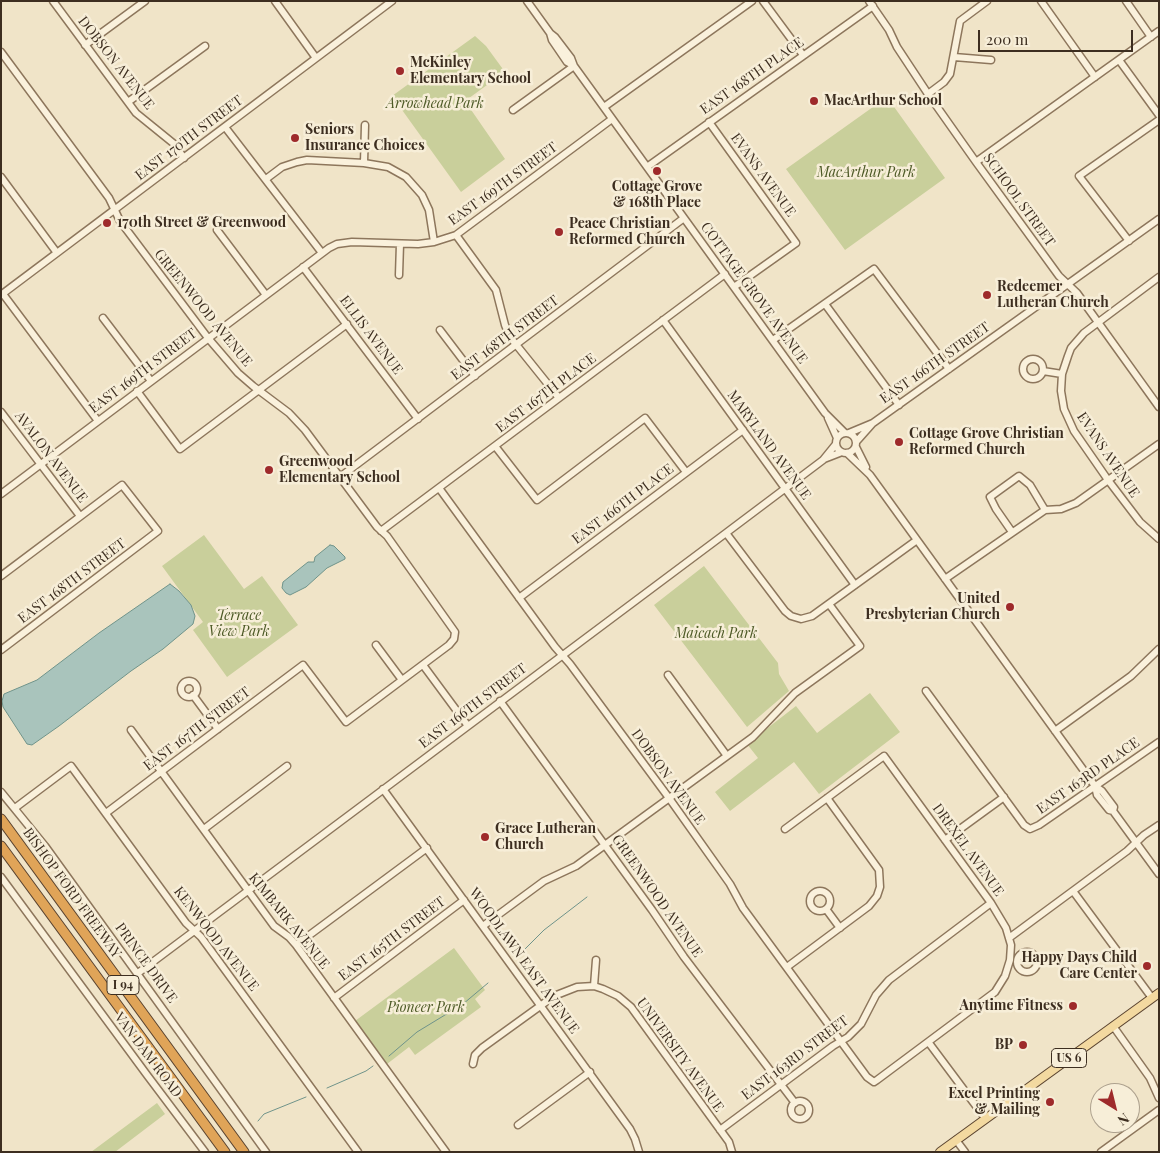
<!DOCTYPE html>
<html>
<head>
<meta charset="utf-8">
<style>
  body { margin:0 }
  #map { position:relative; width:1160px; height:1153px; overflow:hidden; background:#f0e4c8; font-family:"Playfair Display",serif }
  canvas { display:block }
  .frame { position:absolute; inset:0; border:2px solid #3d2e20; pointer-events:none }
  .north { position:absolute; left:1090px; top:1083px; width:50px; height:50px; box-sizing:border-box; background:#f7eed8; border:1px solid #ada18e; border-radius:50%; rotate:144deg; font-size:14px; font-weight:700; line-height:20px; text-align:center; color:#3d2e20 }
  .north::after { content:''; display:block; margin:auto; width:18px; height:22px; background:#9e2a2b; clip-path:polygon(50% 0,100% 100%,50% 72%,0 100%) }
  .scale { position:absolute; left:978px; top:30px; width:155px; height:22px; box-sizing:border-box; border:2px solid #3d2e20; border-top:0; padding-left:6px; font-size:15px; line-height:18px; white-space:nowrap; color:#3d2e20; -webkit-text-stroke:4px #f7eed8; paint-order:stroke }
</style>
</head>
<body>
<div id="map">
<canvas width="1160" height="1153"></canvas>
<div class="frame"></div>
<div class="north">N</div>
<div class="scale">200 m</div>
</div>
<script>
const g = document.querySelector('canvas').getContext('2d');
g.lineJoin = 'round';
function fillPath(path, color) { g.fillStyle = color; g.fill(path, 'evenodd'); }
const shape = rows => new Path2D(rows.map(r => 'M' + r).join(''));
function trace(path, color, width, dash) { g.strokeStyle = color; g.lineWidth = width; g.lineCap = dash ? 'butt' : 'round'; g.setLineDash(dash || []); g.stroke(path); }
function write(font, color, halo, rows, align = 'center') {
  g.font = font + ' "Playfair Display",serif'; g.lineWidth = 5; g.setLineDash([]); g.textBaseline = 'middle'; g.strokeStyle = halo; g.fillStyle = color; for (const [text, x, y, turn = 0] of rows) {
    g.save(); g.translate(x, y); g.rotate((+turn || 0) * Math.PI / 180); g.textAlign = isNaN(turn) ? turn : align; if (halo) g.strokeText(text, 0, 0); g.fillText(text, 0, 0); g.restore();
  }
}
const green = shape([
  [475,36,486,46,505,72,465,101,505,159,461,192,392,96],
  [887,97,945,178,845,250,786,169],
  [204,535,244,589,262,576,298,625,227,677,193,630,203,622,162,566],
  [704,566,778,663,779,674,789,691,747,727,654,605],
  [870,693,900,732,819,794,794,762,730,811,715,792,758,758,747,744,796,706,817,733],
  [454,948,485,990,475,999,481,1007,415,1055,409,1047,387,1064,355,1021],
  [157,1103,165,1114,115,1152,91,1152]
]);
const water = shape([
  [330,545,334,546,345,557,345,559,327,568,306,587,290,595,286,593,282,588,283,582,308,562,314,562,315,557,330,545],
  [170,584,179,591,191,605,195,616,193,624,163,649,131,671,59,726,32,745,27,744,3,707,2,701,4,694,37,680,99,633,170,584]
]);
const stream = shape([
  [518,956,544,930,587,897],
  [389,1056,417,1032,463,1004,488,983],
  [327,1088,366,1071,373,1066],
  [258,1121,264,1114,306,1097]
]);
const minor = shape([
  [53,1,136,113,173,143,184,158],
  [275,1,316,58],
  [527,1,550,33,555,37,571,58,574,66,825,413,845,433],
  [763,1,803,55],
  [869,1,889,30,897,47,928,94,976,162,1059,276,1077,293,1159,407],
  [1041,1,1095,77],
  [1126,1,1151,37],
  [550,33,552,40,567,62,574,66],
  [85,45,145,1],
  [1,52,109,198,120,221,208,338,238,373,253,386,289,413,305,430,377,527,387,536,455,632,454,639,449,645,346,722,303,665,106,813],
  [954,57,991,60],
  [1119,60,1159,115],
  [928,94,944,82,950,74,960,21,987,1],
  [128,102,205,46],
  [604,107,752,1],
  [513,110,574,66],
  [709,122,796,243,734,287],
  [225,127,322,253],
  [976,162,1159,31],
  [364,163,365,125],
  [647,167,873,6],
  [1,177,57,253],
  [266,179,282,167,297,162,307,160,364,163,388,167,406,177,422,195,429,210,434,242],
  [217,230,266,295],
  [456,235,496,290,505,325,510,337,559,398],
  [1129,241,1079,176,1159,120],
  [303,267,418,419],
  [399,275,400,244],
  [1159,277,1084,333,1071,348,1068,356,1062,374,1061,391,1064,409,1074,431,1108,480,1140,522,1159,539],
  [3,294,98,421],
  [1,295,392,1],
  [825,304,899,405],
  [103,318,151,381],
  [663,320,855,585],
  [440,330,475,376],
  [773,340,874,269,949,369],
  '1023 369a10 10 0 1 1 20 0a10 10 0 1 1-20 0Z',
  [1043,371,1062,374],
  [137,391,180,449,347,324],
  [1,412,80,516],
  [828,418,837,438],
  '836 443a10 10 0 1 1 20 0a10 10 0 1 1-20 0Z',
  [849,433,873,423,1159,219],
  [856,442,872,424],
  [495,446,537,500,645,418,686,472],
  [856,447,866,467],
  [847,453,870,475,1095,786,1097,795,1109,810,1113,811,1159,874],
  [824,459,842,452],
  [340,477,684,218],
  [439,488,555,647,570,664,669,798,730,884,743,908,867,1077,874,1082,877,1080,995,992,1005,976,1010,960,1011,945,1006,928,991,903,884,756,785,829],
  [1,494,329,248,337,244,352,242,418,244,434,242,456,235,612,119],
  [381,531,725,274],
  [1012,532,996,509,990,497,1019,476,1030,485,1045,510],
  [726,533,785,611,791,616,801,619,812,616,917,540],
  [1,576,122,485,158,531,1,650],
  [945,579,1045,510,1061,509,1076,503,1159,444],
  [519,598,743,430],
  [376,645,402,680],
  [423,665,468,726],
  [668,675,727,756],
  '181 689a8 8 0 1 1 16 0a8 8 0 1 1-16 0Z',
  [926,691,1024,825,1030,829,1039,825,1159,742],
  [193,695,218,729],
  [500,701,652,910,684,957,795,1103],
  [131,730,274,926,289,937,296,945,446,1152],
  [1055,731,1131,676,1159,649],
  [1095,786,1102,791,1114,807,1113,811],
  [383,789,630,1129,635,1139,639,1152],
  [1,792,45,846,266,1152],
  [15,808,71,766,186,923,201,937,358,1152],
  [204,829,287,766],
  [945,840,1004,797],
  [1,877,147,1075,205,1152],
  '810 901a10 10 0 1 1 20 0a10 10 0 1 1-20 0Z',
  [1073,891,1152,998],
  [826,909,840,928],
  [483,926,544,881,576,866,753,737,795,693,860,646,829,604],
  [1009,938,1127,851,1144,835,1159,825],
  [296,945,427,848],
  '1017 962a10 10 0 1 1 20 0a10 10 0 1 1-20 0Z',
  [787,967,869,906,877,896,880,887,879,870,827,798],
  [138,973,726,533,823,460,836,444],
  [594,986,596,960],
  [334,998,464,900],
  [1113,1026,1150,1078,1159,1098],
  [929,1043,985,1118],
  [473,1064,475,1055,482,1048,554,996,577,987,594,986,603,989,618,996,631,1007,729,1142,732,1152],
  '791 1110a9 9 0 1 1 18 0a9 9 0 1 1-18 0Z',
  [518,1125,590,1072],
  [720,1130,833,1046,848,1037,861,1024,876,995,889,980,991,903],
  [956,1140,965,1152],
  [1101,1152,1159,1110]
]);
const major = shape([
  [940,1152,1159,993]
]);
const highway = shape([
  [1,819,244,1152],
  [1,846,225,1152]
]);
const markers = [
  [400,71,5,"#9e2a2b"],
  [814,101,5,"#9e2a2b"],
  [295,138,5,"#9e2a2b"],
  [657,171,5,"#9e2a2b"],
  [107,223,5,"#9e2a2b"],
  [559,232,5,"#9e2a2b"],
  [987,295,5,"#9e2a2b"],
  [899,442,5,"#9e2a2b"],
  [269,470,5,"#9e2a2b"],
  [1010,607,5,"#9e2a2b"],
  [485,837,5,"#9e2a2b"],
  [1147,966,5,"#9e2a2b"],
  [1073,1006,5,"#9e2a2b"],
  [1023,1045,5,"#9e2a2b"],
  [1050,1102,5,"#9e2a2b"]
];
const shields = [
  [123,985,32],
  [1069,1058,35]
];
const shieldNames = [
  ["I 94",123,985],
  ["US 6",1069,1058]
];
const streetNames = [
  ["DOBSON AVENUE",116,63,52],
  ["EAST 168TH PLACE",752,76,-35],
  ["EAST 170TH STREET",189,138,-37],
  ["EVANS AVENUE",763,175,54],
  ["EAST 169TH STREET",503,184,-36],
  ["SCHOOL STREET",1019,200,54],
  ["COTTAGE GROVE AVENUE",754,293,54],
  ["GREENWOOD AVENUE",203,308,51],
  ["ELLIS AVENUE",371,335,53],
  ["EAST 168TH STREET",505,338,-37],
  ["EAST 166TH STREET",935,363,-35],
  ["EAST 169TH STREET",143,371,-37],
  ["EAST 167TH PLACE",546,393,-37],
  ["MARYLAND AVENUE",769,445,54],
  ["EVANS AVENUE",1108,455,56],
  ["AVALON AVENUE",51,457,53],
  ["EAST 166TH PLACE",623,504,-37],
  ["EAST 168TH STREET",72,581,-37],
  ["EAST 166TH STREET",473,706,-37],
  ["EAST 167TH STREET",197,729,-37],
  ["EAST 163RD PLACE",1088,776,-35],
  ["DOBSON AVENUE",668,777,54],
  ["DREXEL AVENUE",968,850,54],
  ["BISHOP FORD FREEWAY",72,893,54],
  ["GREENWOOD AVENUE",657,896,55],
  ["KIMBARK AVENUE",289,921,51],
  ["KENWOOD AVENUE",216,939,52],
  ["EAST 165TH STREET",392,939,-37],
  ["WOODLAWN EAST AVENUE",524,961,54],
  ["PRINCE DRIVE",146,963,54],
  ["VAN DAM ROAD",148,1055,53],
  ["UNIVERSITY AVENUE",680,1055,54],
  ["EAST 163RD STREET",795,1058,-37]
];
const poiNames = [
  ["McKinley",410,63],
  ["Elementary School",410,79],
  ["MacArthur School",824,101],
  ["Seniors",305,130],
  ["Insurance Choices",305,146],
  ["Cottage Grove",657,187,"center"],
  ["& 168th Place",657,203,"center"],
  ["170th Street & Greenwood",117,223],
  ["Peace Christian",569,224],
  ["Reformed Church",569,240],
  ["Redeemer",997,287],
  ["Lutheran Church",997,303],
  ["Cottage Grove Christian",909,434],
  ["Reformed Church",909,450],
  ["Greenwood",279,462],
  ["Elementary School",279,478],
  ["United",1000,599,"right"],
  ["Presbyterian Church",1000,615,"right"],
  ["Grace Lutheran",495,829],
  ["Church",495,845],
  ["Happy Days Child",1137,958,"right"],
  ["Care Center",1137,974,"right"],
  ["Anytime Fitness",1063,1006,"right"],
  ["BP",1013,1045,"right"],
  ["Excel Printing",1040,1094,"right"],
  ["& Mailing",1040,1110,"right"]
];
const parkNames = [
  ["Arrowhead Park",435,104],
  ["MacArthur Park",866,173],
  ["Terrace",239,616],
  ["View Park",239,632],
  ["Maicach Park",716,634],
  ["Pioneer Park",426,1008]
];
fillPath(green, '#c9cf9b');
fillPath(water, '#a9c4bc');
trace(water, '#6f938a', 1);
trace(stream, '#6f938a', 1);
trace(minor, '#8d765c', 9);
trace(major, '#5b4430', 10);
trace(highway, '#5b4430', 11);
trace(minor, '#faf1dc', 6);
trace(major, '#f3d9a0', 8);
trace(highway, '#e0a458', 9);
for (const [x, y, r, color] of markers) { const dot = new Path2D(); dot.arc(x, y, r, 0, 2 * Math.PI); g.fillStyle = color; g.fill(dot); trace(dot, '#f7eed8', 2); }
for (const [x, y, w] of shields) { const box = new Path2D(); box.roundRect(x - w / 2, y - 9.5, w, 19, 4); g.fillStyle = '#f7eed8'; g.fill(box); trace(box, '#3d2e20', 1); }
write('bold 12px', '#3d2e20', null, shieldNames);
write('14px', '#3d2e20', '#f7eed8', streetNames);
write('bold 14px', '#3d2e20', '#f7eed8', poiNames, 'left');
write('italic 14px', '#4d5a26', '#f7eed8', parkNames);
</script>
</body>
</html>
